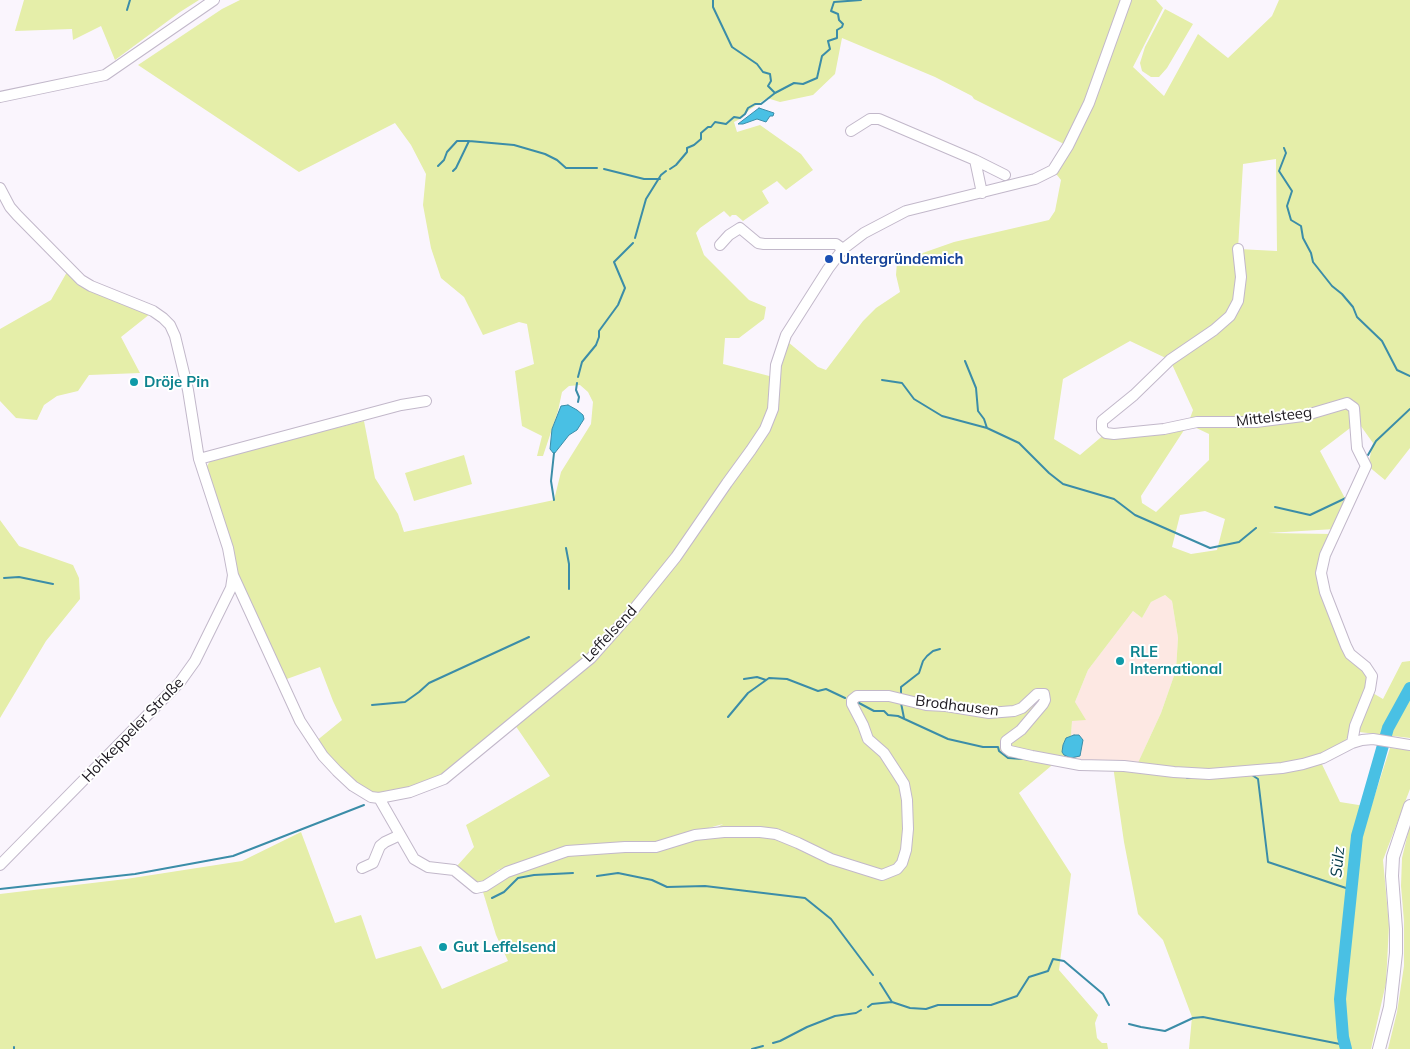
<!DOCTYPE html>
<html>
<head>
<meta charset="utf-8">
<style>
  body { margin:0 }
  canvas { display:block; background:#faf5fd }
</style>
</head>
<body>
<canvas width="1410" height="1049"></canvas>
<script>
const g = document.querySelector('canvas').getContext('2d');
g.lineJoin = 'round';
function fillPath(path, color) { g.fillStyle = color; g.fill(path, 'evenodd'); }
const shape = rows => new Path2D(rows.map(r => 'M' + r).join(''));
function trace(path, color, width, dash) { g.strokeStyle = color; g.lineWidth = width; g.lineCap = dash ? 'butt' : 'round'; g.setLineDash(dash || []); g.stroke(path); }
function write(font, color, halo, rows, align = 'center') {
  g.font = font + ' Mulish,sans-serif'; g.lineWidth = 4; g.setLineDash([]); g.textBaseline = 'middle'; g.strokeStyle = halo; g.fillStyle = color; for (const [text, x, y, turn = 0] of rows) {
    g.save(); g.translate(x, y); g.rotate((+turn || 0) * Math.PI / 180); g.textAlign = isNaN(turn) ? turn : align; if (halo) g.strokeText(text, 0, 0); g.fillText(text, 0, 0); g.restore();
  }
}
const commercial = shape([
  [1165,595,1172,601,1178,638,1176,670,1161,713,1136,767,1065,760,1068,757,1071,758,1074,735,1071,736,1072,721,1075,702,1088,670,1133,611,1142,618,1151,602]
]);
const green = shape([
  [24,0,199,0,180,12,115,60,101,26,73,40,72,29,15,31],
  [240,0,1156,0,1163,8,1133,67,1164,96,1198,34,1228,58,1272,16,1279,0,1410,0,1410,448,1385,480,1368,466,1373,443,1358,422,1320,451,1348,504,1335,529,1268,533,1332,534,1323,553,1323,594,1367,675,1366,687,1345,743,1318,756,1340,802,1371,807,1390,748,1410,750,1410,789,1383,860,1389,925,1386,983,1371,1049,1189,1049,1192,1017,1163,940,1138,914,1124,842,1113,766,1136,767,1161,713,1176,670,1178,638,1172,601,1165,595,1151,602,1142,618,1133,611,1088,670,1075,702,1086,720,1072,721,1071,736,1066,738,1063,745,1062,752,1068,757,1065,760,1057,761,1019,793,1071,874,1059,970,1098,1015,1095,1023,1097,1038,1102,1043,1107,1043,1108,1049,0,1049,0,894,126,879,242,861,301,832,335,923,361,915,376,959,421,946,442,989,508,961,496,935,483,892,495,881,564,848,498,870,485,882,478,883,473,881,457,866,474,847,466,825,550,776,515,725,594,660,628,612,587,655,445,773,430,782,380,795,371,793,340,769,315,742,342,720,333,701,320,667,284,680,238,579,206,468,211,459,364,421,375,478,398,514,404,532,554,500,561,472,591,424,593,402,588,392,580,385,569,386,562,392,558,411,543,456,537,456,542,436,522,426,515,371,534,364,527,324,519,322,483,335,464,297,441,278,431,248,423,205,426,174,411,145,395,123,299,172,138,65,222,9],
  [842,38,935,77,972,96,974,99,1068,146,1053,170,1061,180,1055,211,1049,220,954,242,897,262,896,275,900,292,876,308,863,321,826,370,818,367,788,342,777,378,723,364,725,338,739,338,764,319,766,307,749,300,704,255,696,233,700,228,724,211,730,217,732,215,736,215,743,221,769,203,762,191,777,181,786,190,813,170,801,154,760,125,737,132,734,122,742,118,749,110,767,98,780,102,813,95,835,74],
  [1276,159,1277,251,1238,249,1243,164],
  [1130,341,1170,360,1193,410,1188,424,1106,433,1080,455,1054,439,1063,379],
  [1188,424,1209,434,1209,460,1156,512,1142,503,1141,496],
  [1205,511,1225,519,1217,550,1191,554,1172,547,1180,515],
  [723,824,696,839,666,849,694,832],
  [1165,9,1193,24,1167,68,1159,77,1151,77,1142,71,1140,63,1145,47],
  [67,272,150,314,121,337,140,373,89,375,78,391,57,396,44,405,37,420,16,418,0,401,0,329,51,300],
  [464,455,472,484,414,501,405,473],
  [0,520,19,546,73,565,79,578,80,599,46,641,0,718],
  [1410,661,1410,738,1359,732,1357,726,1371,692,1383,699,1402,662],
  [1410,825,1410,1049,1388,1049,1397,1012,1404,966,1404,921,1401,886,1402,858]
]);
const water = shape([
  [759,108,774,113,773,116,770,116,766,122,757,119,743,124,738,124,759,108],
  [568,405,577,410,583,415,584,419,577,430,569,435,554,454,550,449,552,429,561,406,568,405],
  [1074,735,1079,735,1083,740,1080,756,1071,758,1064,755,1062,752,1063,745,1066,738,1074,735]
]);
const stream = shape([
  [713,0,713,7,732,47,757,64,763,72,770,74,771,81,768,86,775,93],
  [127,10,130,0],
  [1284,148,1286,153,1279,171,1292,191,1287,206,1291,220,1301,226,1303,238,1311,253,1313,262,1332,286,1342,294,1353,307,1357,317,1382,341,1397,370,1410,376],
  [438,166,444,160,447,152,457,141,469,141,514,145,545,154,557,160,566,168,597,168],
  [604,169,644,179,660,179],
  [670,169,676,165,687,152,687,148,694,145,701,139,701,133,708,127,711,127,715,122,726,124,734,117,740,118,745,114,748,108,755,104,761,104,775,93,794,83,803,84,817,78,822,56,830,49,828,41,837,38,837,30,842,27,843,24,839,20,838,14,831,11,834,2,861,0],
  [453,171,456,168,469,141],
  [635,238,646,199,661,175,666,171],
  [965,361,976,388,978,411,984,419,987,428],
  [578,377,582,362,596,345,599,337,599,331,618,305,625,288,614,262,633,243],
  [882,380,902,383,914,399,942,416,987,428,1019,443,1049,473,1063,484,1114,499,1135,515,1210,548,1239,542,1256,528],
  [577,383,576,390,579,397,578,402],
  [554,453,551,481,554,500],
  [1368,455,1376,441,1410,409],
  [1275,507,1310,515,1348,497],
  [566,548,569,564,569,589],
  [4,578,19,577,53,584],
  [744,679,757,677,766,680],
  [901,695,901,687,919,673,923,661,927,656,933,651,940,649],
  [859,703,874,711,884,711,888,715,898,716,948,739,983,747,998,747,999,751,1008,758,1023,759],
  [901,703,904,718],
  [372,705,405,702,419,692,429,683,529,637],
  [728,717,748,693,769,678,787,679,818,691,826,689,845,698],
  [1252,775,1258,779,1268,862,1352,890],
  [1187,778,1202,778],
  [597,876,618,873,652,880,667,887,705,886,805,898,831,919,873,975],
  [0,889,135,874,233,856,364,805],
  [492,898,504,892,518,878,534,875,573,873],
  [880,983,892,1002,910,1008,926,1009,938,1005,991,1005,1017,996,1029,977,1048,971,1053,959,1064,961,1103,994,1109,1005],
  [868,1007,872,1004,892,1002],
  [1129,1024,1141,1027,1165,1031,1193,1018,1203,1017,1345,1045],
  [773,1043,780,1041,807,1027,835,1016,856,1013,861,1010],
  [14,1047,14,1049],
  [752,1049,763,1046]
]);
const river = shape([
  [1346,1049,1343,1037,1340,999,1357,836,1388,728,1410,688]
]);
const minor = shape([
  [0,97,105,75,214,0],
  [851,131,870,119,879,119,975,160,982,193],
  [975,160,1005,175],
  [0,188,10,207,17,215,81,280,91,286,153,311,163,318,170,325,175,336,188,390,199,459,228,548,233,575,231,588,195,661,180,682,0,865],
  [720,245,729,235,740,228,758,243,764,244,836,244,843,249],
  [1238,249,1241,277,1238,301,1230,316,1214,330,1170,360,1134,395,1102,421,1102,429,1106,433,1114,434,1164,429,1197,422,1256,422,1303,416,1347,403,1354,408,1357,448,1366,466,1325,555,1321,573,1325,592,1346,646,1350,654,1366,667,1372,676,1370,689,1355,726,1352,743],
  [199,459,401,405,426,401],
  [233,575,300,721,323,756,337,771,353,786,371,797,379,798,410,792,444,779,591,658,630,614,676,557,727,483,751,450,765,429,773,409,776,365,786,335,828,269,843,249,864,233,906,211,1035,179,1053,170,1068,146,1089,103,1126,0],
  [379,798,414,859,428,867,454,870,476,888,485,886,507,872,567,851,625,847,656,847,695,835,724,832,760,832,776,834,798,843,831,859,882,875,897,869,902,863,906,850,908,829,907,800,904,784,897,773,884,753,868,739,863,725,852,704,852,700,857,696,889,696,926,705,946,706,989,713,1014,711,1022,708,1037,694,1044,694,1045,700,1043,704,1021,730,1006,741,1006,748,1010,751,1032,756,1080,765,1124,766,1174,772,1209,774,1282,768,1303,764,1323,758,1352,743,1362,740,1373,739,1410,745],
  [362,868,373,863,380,846,385,842,400,835]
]);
const major = shape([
  [1379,1049,1390,1007,1396,953,1396,929,1392,876,1393,857,1410,806]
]);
const markers = [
  [829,259,5,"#1a4fb4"],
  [134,382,5,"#0f9aa8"],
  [1120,661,5,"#0f9aa8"],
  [443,947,5,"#0f9aa8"]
];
const transitNames = [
  ["Untergründemich",839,259]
];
const cultureNames = [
  ["Dröje Pin",144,382],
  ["RLE",1130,652],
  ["International",1130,669],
  ["Gut Leffelsend",453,947]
];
const streetNames = [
  ["Mittelsteeg",1274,417,-7],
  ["Leffelsend",610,634,-47],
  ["Brodhausen",957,706,7],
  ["Hohkeppeler Straße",133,730,-46]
];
const waterNames = [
  ["Sülz",1338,862,-84]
];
fillPath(commercial, '#fde8e3');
fillPath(green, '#e5eea9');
fillPath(water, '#49c0e4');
trace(water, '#3b8da8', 1);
trace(stream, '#3b8da8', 2);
trace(river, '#49c0e4', 12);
trace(minor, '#c2b8ca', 12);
trace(major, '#c2b8ca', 14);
trace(minor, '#fff', 10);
trace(major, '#fff', 12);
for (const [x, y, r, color] of markers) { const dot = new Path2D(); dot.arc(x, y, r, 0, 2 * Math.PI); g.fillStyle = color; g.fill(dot); trace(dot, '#fff', 2); }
write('bold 15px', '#164399', '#fff', transitNames, 'left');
write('bold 15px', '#0d838f', '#fff', cultureNames, 'left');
write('15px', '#1a161d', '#fff', streetNames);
write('italic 16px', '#043b4a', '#fff', waterNames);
</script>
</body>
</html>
